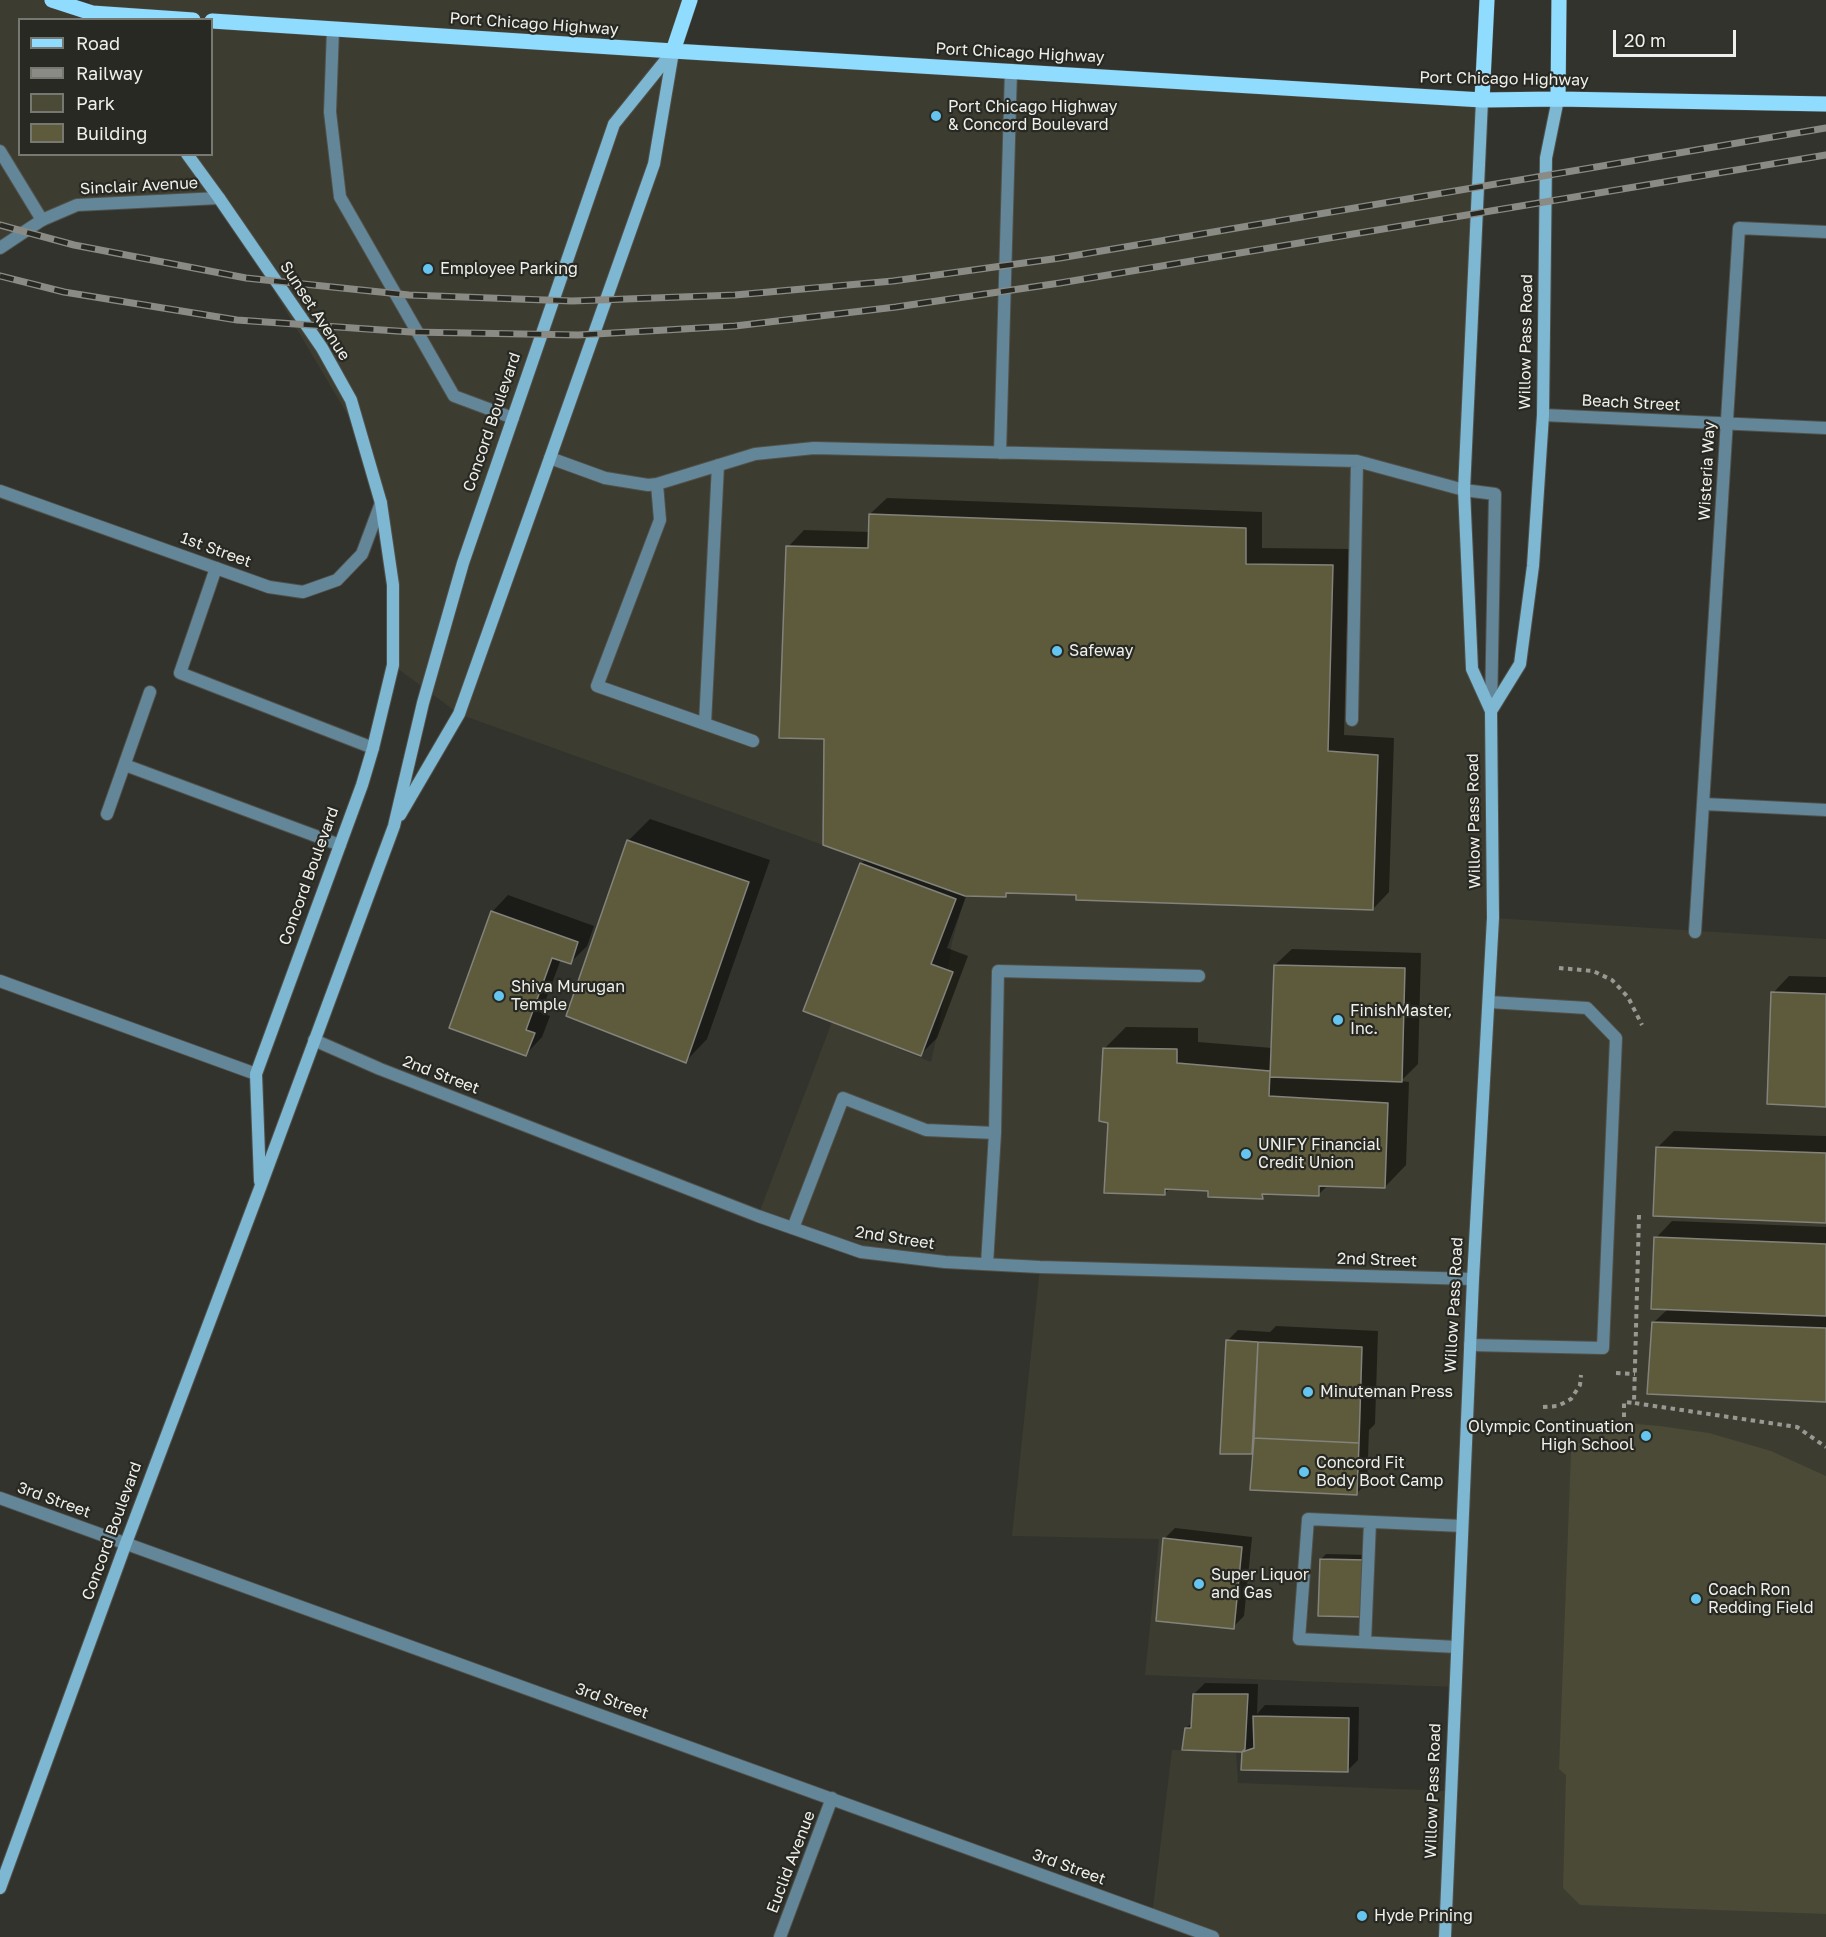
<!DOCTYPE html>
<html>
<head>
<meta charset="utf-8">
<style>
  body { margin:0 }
  #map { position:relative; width:1826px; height:1937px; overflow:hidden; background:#33332d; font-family:"Golos Text",sans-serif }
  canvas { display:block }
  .legend { position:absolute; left:18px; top:18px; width:195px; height:138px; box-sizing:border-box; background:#292923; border:2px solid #787873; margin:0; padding:8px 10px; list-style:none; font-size:18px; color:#efefeb }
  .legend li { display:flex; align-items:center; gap:12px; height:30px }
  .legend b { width:30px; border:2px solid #787873 }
  .scale { position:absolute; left:1613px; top:30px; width:123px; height:27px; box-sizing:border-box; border:3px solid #efefeb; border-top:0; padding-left:8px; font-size:18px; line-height:21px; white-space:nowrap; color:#efefeb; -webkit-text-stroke:4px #292923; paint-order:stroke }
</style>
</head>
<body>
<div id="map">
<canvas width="1826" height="1937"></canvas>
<ul class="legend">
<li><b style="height:8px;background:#90dcff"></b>Road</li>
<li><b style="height:8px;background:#8b8b86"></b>Railway</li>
<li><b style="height:16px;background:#4b4a37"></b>Park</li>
<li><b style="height:16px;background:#5e5b3d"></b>Building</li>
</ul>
<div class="scale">20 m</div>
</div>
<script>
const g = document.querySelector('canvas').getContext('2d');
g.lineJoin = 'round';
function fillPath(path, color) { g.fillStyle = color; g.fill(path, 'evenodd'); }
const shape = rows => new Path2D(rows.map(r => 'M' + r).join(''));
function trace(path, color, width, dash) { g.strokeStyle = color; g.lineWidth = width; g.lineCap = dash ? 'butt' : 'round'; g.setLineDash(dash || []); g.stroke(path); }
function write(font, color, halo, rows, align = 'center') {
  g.font = font + ' "Golos Text",sans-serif'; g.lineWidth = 4.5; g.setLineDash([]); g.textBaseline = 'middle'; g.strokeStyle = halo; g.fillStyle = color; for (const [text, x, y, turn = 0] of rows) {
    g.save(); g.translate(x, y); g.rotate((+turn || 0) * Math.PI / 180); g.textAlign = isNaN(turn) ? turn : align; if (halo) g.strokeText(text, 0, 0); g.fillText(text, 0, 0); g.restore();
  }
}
const built = shape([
  [0,0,52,0,92,12,89,0,690,0,673,51,1482,100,1464,490,1472,669,1491,711,1493,918,1826,939,1826,1937,1213,1937,1152,1915,1172,1750,1236,1751,1238,1783,1450,1791,1455,1687,1145,1675,1159,1539,1012,1536,1040,1267,861,1252,758,1216,832,1022,931,1062,939,1026,952,942,965,896,459,714,393,665,393,585,365,444,219,198,77,205,0,248],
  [96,19,212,20,212,154,20,154,20,20]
]);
const green = shape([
  [1599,1421,1660,1426,1709,1433,1771,1451,1826,1476,1826,1914,1580,1905,1563,1888,1566,1775,1559,1769,1571,1452]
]);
const shadow = shape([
  [887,498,1262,512,1262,548,1349,549,1344,735,1394,738,1389,892,1373,909,1077,893,1009,892,1005,896,967,894,947,948,968,956,937,1038,921,1054,805,1010,862,863,866,859,826,738,788,547,804,530,870,532,870,514],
  [650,819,770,860,707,1039,686,1061,628,841],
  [508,895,594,926,587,946,570,963,561,959,541,1013,550,1016,542,1037,526,1054,492,912],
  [1292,949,1421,953,1418,1064,1401,1081,1409,1082,1406,1165,1385,1187,1328,1185,1319,1194,1266,1192,1262,1197,1209,1189,1170,1188,1164,1194,1110,1121,1104,1049,1126,1027,1198,1028,1198,1042,1272,1048,1275,965],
  [1789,976,1826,977,1826,1105,1773,993],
  [1674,1131,1826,1136,1826,1222,1658,1147],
  [1672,1221,1826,1227,1826,1400,1653,1323,1668,1309,1656,1238],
  [1276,1326,1378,1331,1375,1424,1369,1430,1367,1483,1356,1494,1254,1452,1222,1452,1227,1341,1238,1330,1270,1332],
  [1175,1528,1252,1537,1244,1616,1233,1627,1164,1539],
  [1326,1554,1370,1555,1369,1611,1321,1559],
  [1205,1683,1258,1684,1257,1714,1265,1705,1359,1707,1358,1760,1347,1771,1242,1769,1244,1750,1186,1728,1193,1722,1194,1694]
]);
const building = shape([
  [869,514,1246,528,1246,564,1333,565,1328,751,1378,755,1373,910,1076,900,1076,895,1006,893,1006,897,965,896,823,845,824,739,779,738,786,546,868,548,869,514],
  [627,840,749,882,686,1063,566,1016,627,840],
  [860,863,956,899,931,964,953,972,921,1056,803,1011,860,863],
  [491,911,578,942,571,964,552,958,526,1030,535,1033,526,1056,449,1028,491,911],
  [1274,965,1405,968,1402,1082,1270,1077,1274,965],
  [1771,992,1826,994,1826,1107,1767,1104,1771,992],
  [1103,1048,1177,1049,1177,1063,1270,1071,1269,1096,1388,1103,1385,1188,1319,1186,1319,1196,1262,1194,1263,1199,1208,1197,1208,1191,1165,1189,1165,1195,1104,1193,1108,1123,1099,1121,1103,1048],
  [1656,1147,1826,1153,1826,1223,1653,1216,1656,1147],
  [1654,1237,1826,1244,1826,1316,1651,1309,1654,1237],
  [1652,1322,1826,1328,1826,1402,1647,1394,1652,1322],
  [1226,1340,1258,1342,1252,1454,1220,1454,1226,1340],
  [1258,1342,1362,1347,1359,1443,1254,1438,1258,1342],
  [1254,1438,1359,1443,1357,1495,1250,1490,1254,1438],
  [1163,1538,1242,1547,1234,1629,1156,1621,1163,1538],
  [1320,1559,1366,1560,1364,1617,1318,1616,1320,1559],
  [1193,1694,1248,1694,1245,1749,1242,1752,1182,1750,1185,1728,1191,1728,1193,1694],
  [1253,1716,1349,1718,1348,1772,1241,1770,1242,1752,1254,1748,1253,1716]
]);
const path = shape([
  [1559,968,1593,971,1612,980,1628,997,1642,1025],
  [1639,1215,1634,1403,1797,1427,1826,1447],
  [1616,1373,1635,1374],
  [1543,1407,1558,1406,1571,1399,1580,1385,1581,1375],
  [1624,1417,1624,1402,1634,1403]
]);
const lane = shape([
  [333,29,330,112,340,197,454,396,513,418],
  [0,151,42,220],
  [1000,453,1011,70],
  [550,458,605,478,648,485,657,484,755,454,814,448,1357,461,1464,490,1495,494,1491,710],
  [657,484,660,520,597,686,705,724,718,465],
  [216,568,180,673,373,748],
  [1352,720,1357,461],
  [705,724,753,741],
  [125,765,340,845],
  [107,814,150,692],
  [793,1228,843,1098,926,1130,995,1133],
  [987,1264,995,1133,998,971,1199,976],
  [1470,1345,1603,1348,1616,1038,1587,1008,1489,1002],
  [1365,1642,1370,1522],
  [1457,1647,1299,1639,1308,1519,1462,1526]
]);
const street = shape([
  [0,248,42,220,77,205,219,198],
  [1543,415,1826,428],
  [0,491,269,587,303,592,337,580,362,554,381,503],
  [1704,804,1826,810],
  [1695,932,1739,228,1826,232],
  [0,981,256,1074],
  [314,1040,380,1069,758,1216,861,1252,945,1262,1040,1267,1473,1279],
  [0,1498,1213,1937],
  [780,1937,832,1798]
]);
const secondary = shape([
  [187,154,219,198,322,348,351,400,381,503,393,585,393,665,373,748,362,785,256,1074,260,1181],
  [1491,711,1520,664,1533,566,1543,415,1546,158,1558,99],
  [400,815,459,714,550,458,654,164,673,52],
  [0,1888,126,1543,260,1188,394,826,423,703,463,563,614,124,673,51],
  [1445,1937,1473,1279,1493,918,1491,711,1472,669,1464,490,1482,100]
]);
const primary = shape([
  [52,0,92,13,193,20],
  [212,21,673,51,1482,100,1558,99,1826,104],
  [673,51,690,0],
  [1558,99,1559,0],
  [1482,100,1487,0]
]);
const rail = shape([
  [0,225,74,245,246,278,409,295,572,301,735,295,893,281,1060,258,1826,128],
  [0,276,64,292,237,320,411,332,578,335,735,326,896,307,1060,283,1826,155]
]);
const markers = [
  [936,116,6,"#65c5ee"],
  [428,269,6,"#65c5ee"],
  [1057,651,6,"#65c5ee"],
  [499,996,6,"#65c5ee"],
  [1338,1020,6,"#65c5ee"],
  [1246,1154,6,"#65c5ee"],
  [1308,1392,6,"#65c5ee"],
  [1646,1436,6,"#65c5ee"],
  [1304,1472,6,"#65c5ee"],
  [1199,1584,6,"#65c5ee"],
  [1696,1599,6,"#65c5ee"],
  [1362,1916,6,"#65c5ee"]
];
const streetNames = [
  ["Port Chicago Highway",534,24,4],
  ["Port Chicago Highway",1020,53,3],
  ["Port Chicago Highway",1504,79,1],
  ["Sinclair Avenue",139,186,-3],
  ["Sunset Avenue",315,311,57],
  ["Willow Pass Road",1526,342,-89],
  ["Beach Street",1631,403,3],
  ["Concord Boulevard",492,422,-71],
  ["Wisteria Way",1707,471,-87],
  ["1st Street",216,550,20],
  ["Willow Pass Road",1474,821,-91],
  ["Concord Boulevard",309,876,-70],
  ["2nd Street",441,1075,21],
  ["2nd Street",895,1238,9],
  ["2nd Street",1377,1260,2],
  ["Willow Pass Road",1454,1305,-87],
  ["3rd Street",54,1500,20],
  ["Concord Boulevard",112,1531,-70],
  ["3rd Street",612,1701,20],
  ["Willow Pass Road",1433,1791,-88],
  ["Euclid Avenue",791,1862,-69],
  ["3rd Street",1069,1867,20]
];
const poiNames = [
  ["Port Chicago Highway",948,107],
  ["& Concord Boulevard",948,125],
  ["Employee Parking",440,269],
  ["Safeway",1069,651],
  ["Shiva Murugan",511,987],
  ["Temple",511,1005],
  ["FinishMaster,",1350,1011],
  ["Inc.",1350,1029],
  ["UNIFY Financial",1258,1145],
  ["Credit Union",1258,1163],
  ["Minuteman Press",1320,1392],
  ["Olympic Continuation",1634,1427,"right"],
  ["High School",1634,1445,"right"],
  ["Concord Fit",1316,1463],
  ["Body Boot Camp",1316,1481],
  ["Super Liquor",1211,1575],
  ["and Gas",1211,1593],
  ["Coach Ron",1708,1590],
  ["Redding Field",1708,1608],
  ["Hyde Prining",1374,1916]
];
fillPath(built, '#3d3c30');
fillPath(green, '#4b4a37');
fillPath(shadow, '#0007');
fillPath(building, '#5e5b3d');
trace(building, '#83837c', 1.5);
trace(lane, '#51514b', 14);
trace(street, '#51514b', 14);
trace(secondary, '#51514b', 14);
trace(primary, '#51514b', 16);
trace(path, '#999994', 4, [4.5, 4.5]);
trace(lane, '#638798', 12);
trace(street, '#638798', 12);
trace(secondary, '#7db7d2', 12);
trace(primary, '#90dcff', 15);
trace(rail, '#8b8b86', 7);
trace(rail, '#292923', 4.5, [14]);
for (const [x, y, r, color] of markers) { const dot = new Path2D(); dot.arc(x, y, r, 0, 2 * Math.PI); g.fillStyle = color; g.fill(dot); trace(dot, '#292923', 2); }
write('16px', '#efefeb', '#292923', streetNames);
write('16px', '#efefeb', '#292923', poiNames, 'left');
</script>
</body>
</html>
